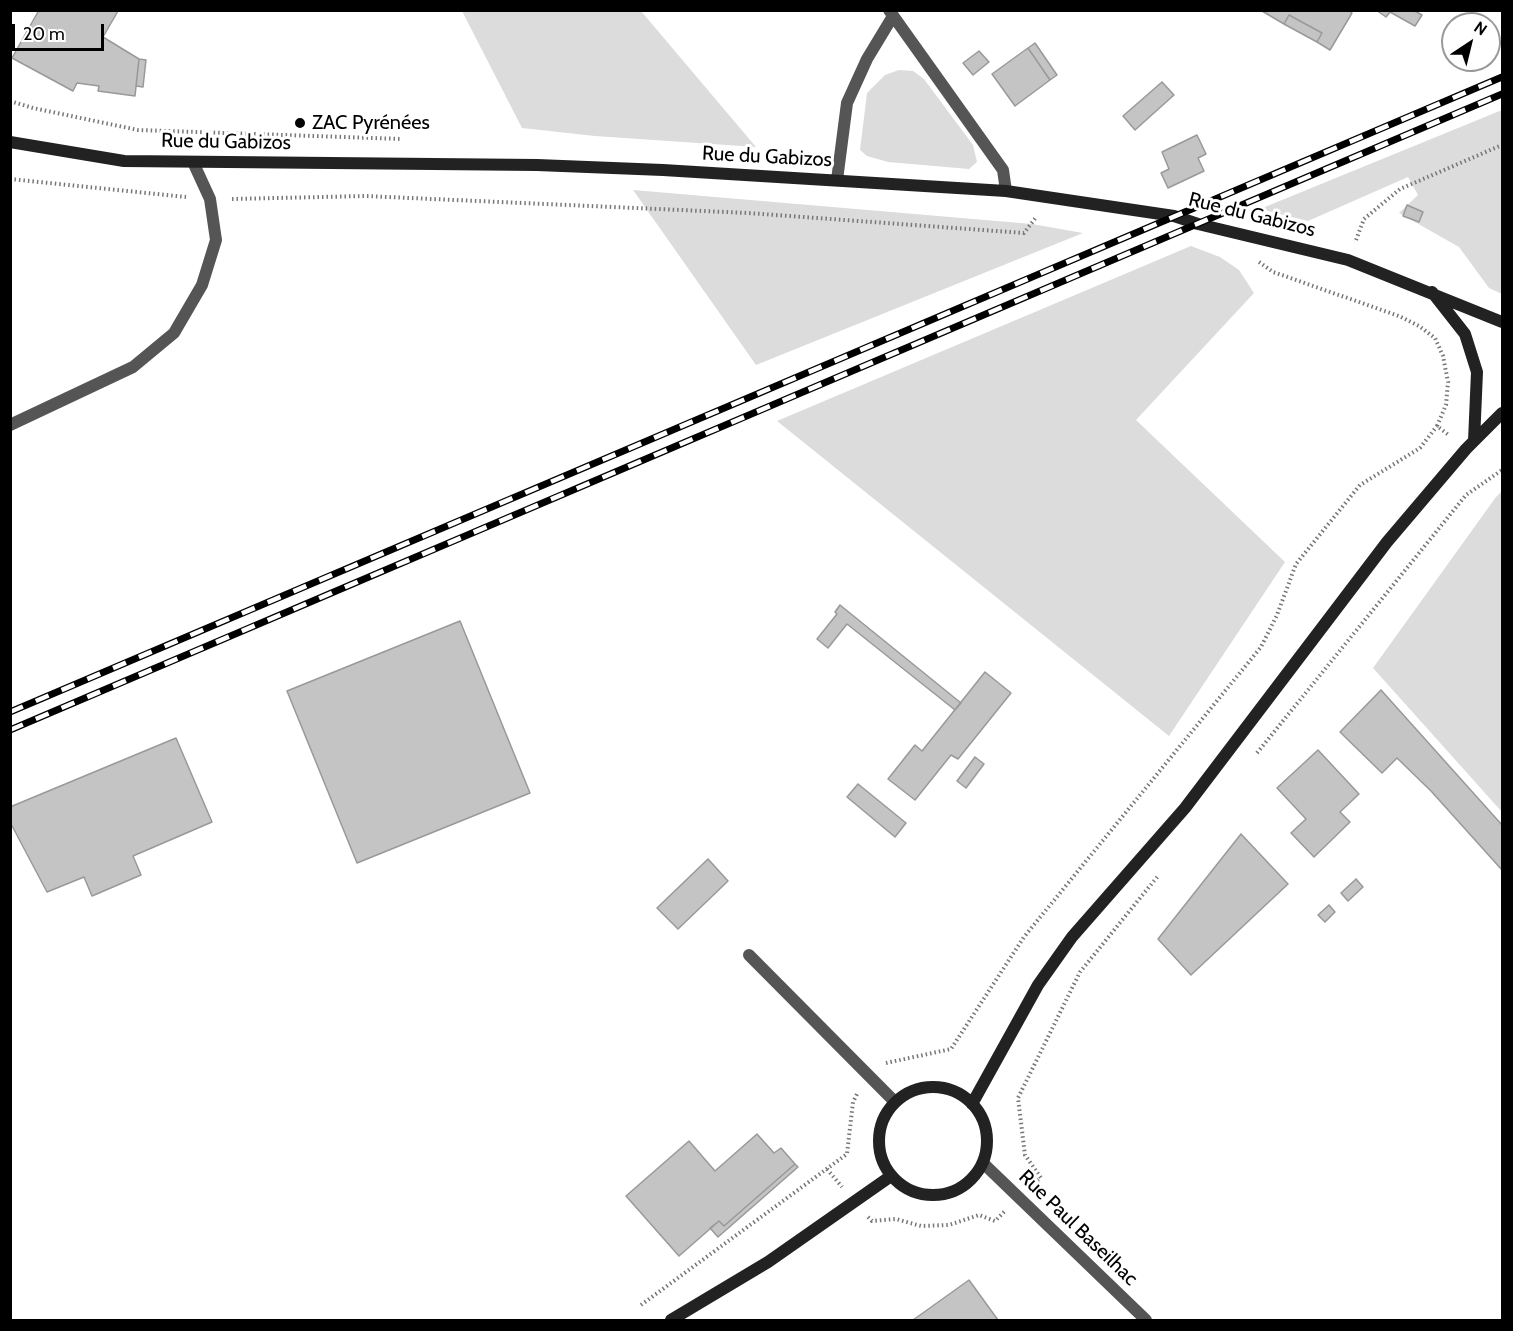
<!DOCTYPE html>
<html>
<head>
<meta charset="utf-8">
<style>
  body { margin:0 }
  #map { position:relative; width:1513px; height:1331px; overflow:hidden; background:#fff; font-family:Cabin,sans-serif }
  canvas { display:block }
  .frame { position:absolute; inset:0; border:12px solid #000; pointer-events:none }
  .north { position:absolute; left:1441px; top:12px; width:60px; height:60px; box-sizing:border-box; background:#fff; border:2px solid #999; border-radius:50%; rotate:35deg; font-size:16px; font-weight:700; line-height:24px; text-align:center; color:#000 }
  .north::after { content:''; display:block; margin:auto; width:21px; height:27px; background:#000; clip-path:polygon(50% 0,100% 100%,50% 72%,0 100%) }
  .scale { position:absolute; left:12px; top:24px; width:92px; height:27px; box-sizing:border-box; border:3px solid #000; border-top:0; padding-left:8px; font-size:18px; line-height:21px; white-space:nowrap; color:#000; -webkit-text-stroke:4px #fff; paint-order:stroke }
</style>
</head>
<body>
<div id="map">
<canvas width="1513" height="1331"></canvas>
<div class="frame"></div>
<div class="north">N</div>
<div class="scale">20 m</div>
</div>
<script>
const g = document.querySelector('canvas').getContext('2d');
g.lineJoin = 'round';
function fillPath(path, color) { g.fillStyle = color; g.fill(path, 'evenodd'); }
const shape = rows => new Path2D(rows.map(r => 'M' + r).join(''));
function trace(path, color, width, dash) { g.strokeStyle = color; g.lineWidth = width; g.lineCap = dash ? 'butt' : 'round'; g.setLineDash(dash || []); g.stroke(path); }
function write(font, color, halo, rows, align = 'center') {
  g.font = font + ' Cabin,sans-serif'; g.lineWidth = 6; g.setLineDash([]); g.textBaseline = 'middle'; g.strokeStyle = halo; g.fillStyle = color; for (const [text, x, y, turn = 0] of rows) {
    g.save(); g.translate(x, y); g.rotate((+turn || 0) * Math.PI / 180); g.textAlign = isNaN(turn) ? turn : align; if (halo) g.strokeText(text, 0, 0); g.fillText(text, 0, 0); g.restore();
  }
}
const green = shape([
  [462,11,641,11,756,147,595,136,522,128],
  [899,70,913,71,924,79,973,145,977,162,969,169,888,162,867,156,860,150,867,93,885,75],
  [1502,110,1502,294,1489,288,1459,247,1399,213,1418,195,1408,177,1308,221,1260,209],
  [633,190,1032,224,1083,233,756,365],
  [1191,246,1220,257,1239,270,1254,293,1136,420,1285,562,1169,736,777,421],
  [1502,491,1502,812,1373,668,1496,497]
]);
const building = shape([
  [39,10,118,11,103,37,139,59,135,96,98,91,99,86,77,83,73,91,12,58,39,10],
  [1348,10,1352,13,1330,50,1317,42,1322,33,1289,15,1284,24,1262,11,1348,10],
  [1376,10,1413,10,1422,15,1415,26,1390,12,1386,17,1376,10],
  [1289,15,1322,33,1317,42,1284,24,1289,15],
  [1035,43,1057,75,1050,80,1028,48,1035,43],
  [1028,48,1050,80,1015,106,992,74,1028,48],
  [979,51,989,62,973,75,963,63,979,51],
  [139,59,146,60,143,87,136,86,139,59],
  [1162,82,1174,95,1135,130,1123,116,1162,82],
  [1197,135,1206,154,1198,158,1204,171,1168,188,1161,173,1169,169,1162,152,1197,135],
  [1407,205,1423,212,1419,222,1403,216,1407,205],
  [840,605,961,703,955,710,847,624,828,648,817,639,837,614,835,612,840,605],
  [460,621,530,793,357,863,287,691,460,621],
  [985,672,1011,693,958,759,951,755,915,800,888,779,915,745,922,751,985,672],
  [1381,690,1502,825,1502,870,1431,791,1397,758,1382,773,1340,732,1381,690],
  [176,738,212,822,133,856,141,875,92,896,84,877,47,892,10,822,10,807,176,738],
  [1318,750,1359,794,1340,812,1350,822,1314,857,1291,833,1306,819,1277,788,1318,750],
  [975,757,984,764,966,788,957,781,975,757],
  [858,784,906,823,895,837,847,797,858,784],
  [1241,834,1288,884,1191,975,1158,939,1241,834],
  [708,859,728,881,678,929,657,908,708,859],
  [1356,879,1363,887,1348,901,1341,893,1356,879],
  [1329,905,1335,912,1325,922,1318,915,1329,905],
  [757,1134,774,1153,781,1148,795,1164,724,1226,719,1221,679,1256,626,1196,689,1141,715,1171,757,1134],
  [795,1164,798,1167,718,1237,710,1228,719,1221,724,1226,795,1164],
  [969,1280,998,1320,913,1320,969,1280]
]);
const path = shape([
  [10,101,33,108,138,130,402,139],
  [10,179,186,197],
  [232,199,365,196,748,213,1024,233,1037,216],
  [1356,240,1364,219,1400,189,1502,145],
  [1259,262,1273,272,1399,316,1419,326,1435,338,1443,356,1448,382,1446,405,1437,426,1450,436],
  [1257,753,1466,495,1502,470],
  [886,1063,951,1049,1024,937,1261,647,1277,615,1296,564,1360,485,1420,448,1437,426],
  [827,1169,842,1187],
  [1034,1183,1041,1178,1025,1155,1018,1098,1080,972,1158,876],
  [868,1217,872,1221,896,1219,921,1226,949,1225,979,1215,995,1221,1005,1211],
  [641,1305,847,1154,853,1102,857,1094]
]);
const lane = shape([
  [10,425,133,367,174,333,202,285,216,240,210,199,193,162],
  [749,955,895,1102]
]);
const street = shape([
  [889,10,1003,170,1006,191],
  [837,180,847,103,867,59,893,16],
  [983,1163,1146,1320]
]);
const secondary = shape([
  [10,142,124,161,537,165,663,170,1006,191,1174,216,1198,224,1348,260,1502,322],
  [1432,292,1465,334,1477,372,1474,441],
  '879 1141a54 54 0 1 1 108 0a54 54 0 1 1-108 0Z',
  [972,1104,1038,985,1072,937,1185,808,1387,542,1466,449,1502,413],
  [671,1320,768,1262,891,1176]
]);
const rail = shape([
  [10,712,1502,77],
  [10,730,1502,94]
]);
const markers = [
  [300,123,6,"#000"]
];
const poiNames = [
  ["ZAC Pyrénées",312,123]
];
const streetNames = [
  ["Rue du Gabizos",226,142,1],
  ["Rue du Gabizos",767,157,3],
  ["Rue du Gabizos",1252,215,14],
  ["Rue Paul Baseilhac",1078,1228,44]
];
fillPath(green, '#dcdcdc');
fillPath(building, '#c4c4c4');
trace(building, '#999', 1.5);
trace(path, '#777', 4, [1.5, 3]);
trace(lane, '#555', 12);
trace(street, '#555', 12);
trace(secondary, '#222', 12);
trace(rail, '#000', 7);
trace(rail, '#fff', 4.5, [14]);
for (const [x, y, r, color] of markers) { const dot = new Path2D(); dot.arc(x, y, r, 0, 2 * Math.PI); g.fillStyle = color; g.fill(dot); trace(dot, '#fff', 2); }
write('20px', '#000', '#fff', poiNames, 'left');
write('20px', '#000', '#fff', streetNames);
</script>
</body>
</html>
